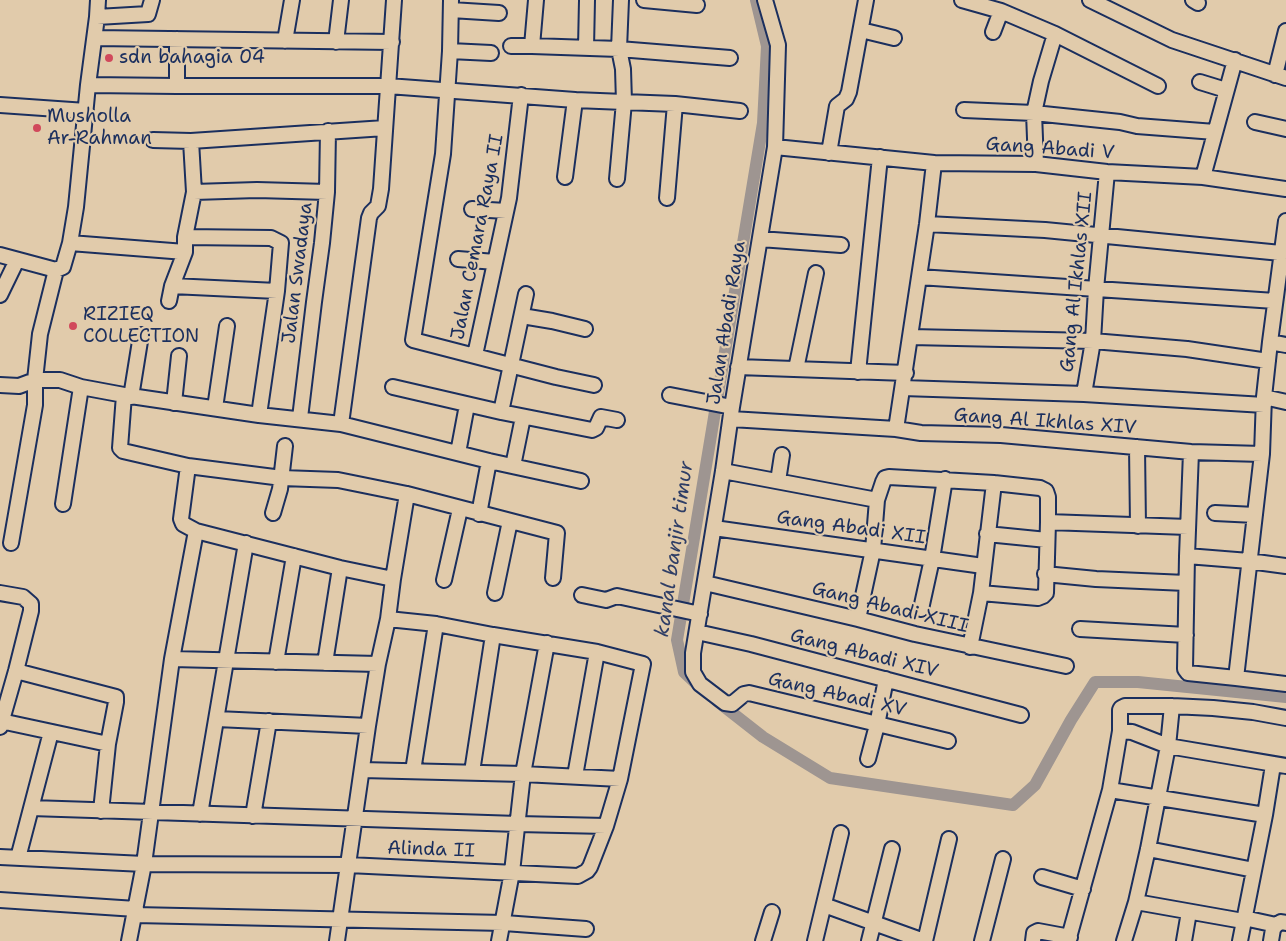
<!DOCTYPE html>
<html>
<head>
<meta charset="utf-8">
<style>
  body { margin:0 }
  canvas { display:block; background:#e1cbab }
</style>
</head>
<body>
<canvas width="1286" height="941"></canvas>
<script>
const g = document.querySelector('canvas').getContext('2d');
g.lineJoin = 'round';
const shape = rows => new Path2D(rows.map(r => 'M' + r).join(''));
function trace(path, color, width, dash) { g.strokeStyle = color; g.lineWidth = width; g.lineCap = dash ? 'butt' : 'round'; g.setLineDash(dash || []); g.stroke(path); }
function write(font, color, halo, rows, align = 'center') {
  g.font = font + ' "Shantell Sans",sans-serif'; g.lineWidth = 4.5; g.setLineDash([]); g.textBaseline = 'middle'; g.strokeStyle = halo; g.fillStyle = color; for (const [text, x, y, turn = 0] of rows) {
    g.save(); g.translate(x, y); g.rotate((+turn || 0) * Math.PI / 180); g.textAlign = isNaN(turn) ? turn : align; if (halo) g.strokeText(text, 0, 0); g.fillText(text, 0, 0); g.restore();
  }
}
const canal = shape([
  [700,687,684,672,677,640,763,123,767,46,756,0],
  [717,701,763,737,830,778,1013,805,1035,785,1071,720,1095,682,1138,682,1286,697]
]);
const minor = shape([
  [451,0,450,51,443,154,413,340,556,377,594,385],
  [536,0,532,46,619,49,730,58],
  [644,0,697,5],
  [765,0,778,45,775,147,732,407,723,471,693,653,693,672,700,684,725,703,732,704,744,694,749,693,948,741],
  [962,0,1001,11,1055,34,1158,86],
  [1090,0,1172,40,1286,78],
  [1193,0,1198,3],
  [451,10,499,13],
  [97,17,98,0],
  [861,30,894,38],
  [993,32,1001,11],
  [95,38,392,42],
  [177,39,177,86],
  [285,41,292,0],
  [336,42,341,0],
  [511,46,532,46],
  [586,48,587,0],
  [450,51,491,53],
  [1275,75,1286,31],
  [1200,82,1226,90],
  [88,85,177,86,388,86,575,100,624,102,623,69,619,49,621,0],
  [0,105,86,111],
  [964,110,1034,113,1120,122,1137,126,1215,132],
  [1255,122,1286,129],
  [153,140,191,141,385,128],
  [775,147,934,163,1036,164,1107,172,1203,177,1286,189],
  [829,153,837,106,846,99,849,92,866,0],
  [1036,164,1034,113,1041,81,1055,34],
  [565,177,575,100],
  [1203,177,1235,60],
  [617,179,624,102,675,104,740,111],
  [194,192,257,190,327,192],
  [667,198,675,104],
  [472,209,506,211],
  [1286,221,1270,342,1264,397,1262,454,1236,678,1286,684],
  [927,224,1045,230,1281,253],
  [185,237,271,238,281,243,277,291,259,415],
  [760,239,841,245],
  [70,243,185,252],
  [0,255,56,270,63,267,70,243,76,207,88,85,97,17,148,14,152,0],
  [458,259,495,262],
  [919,277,1275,301],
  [172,286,277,291],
  [526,294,501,412,592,430,596,428,601,417,617,420],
  [0,295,17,260],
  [169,301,172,286,185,252,185,237,194,192,191,141],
  [522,316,552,321,585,329],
  [911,337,1093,341,1187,349,1268,361],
  [1270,342,1286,345],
  [475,355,509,198,521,95],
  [738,367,906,373],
  [796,369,816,273],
  [858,372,880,157],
  [0,385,19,386,35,380,60,380,81,387,124,395,259,415,341,424,489,461,581,481],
  [393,387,501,412],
  [903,388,1084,394,1093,341,1096,289,1107,172],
  [1084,394,1264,405],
  [124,395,120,448,123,451,188,466,282,478,338,480,407,494,557,533,553,578],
  [670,395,732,407],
  [131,397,141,335],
  [1264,397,1286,402],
  [174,403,179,356],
  [215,408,227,326],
  [300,418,314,302,322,243,327,192,328,131],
  [731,419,896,429,921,433,1001,435,1191,452,1262,454],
  [341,424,369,218,371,213,378,206,381,189,394,0],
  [896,429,927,224,934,163],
  [1137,447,1138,526],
  [1191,452,1187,556,1185,669,1188,673,1236,678],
  [458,453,467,405],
  [188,466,181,519,183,524,196,531],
  [513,466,523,417],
  [723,471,877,500],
  [778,481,782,455],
  [63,504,81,387],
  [273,513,280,489,285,446],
  [1215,513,1255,515],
  [479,514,489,461],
  [1048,522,1188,527],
  [714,528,983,566],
  [987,534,1047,540],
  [11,543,35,405,35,380,40,334,56,270],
  [1187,556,1249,561,1286,566],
  [1045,574,1096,579,1186,583],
  [444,580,460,509],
  [705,583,858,619,915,634,1066,666],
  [0,593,23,597,31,604,31,611,16,671,0,727],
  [495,593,510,521],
  [582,595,606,600,617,596,700,614],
  [921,609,932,559,945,479],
  [858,619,873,550,877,500,883,482,885,478,889,477,994,483,1040,488,1046,491,1048,497,1048,522,1046,593,1043,596,1038,598,981,593],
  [1080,629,1186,635],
  [697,632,751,644,1021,715],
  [970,647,981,593,994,483],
  [172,659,378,664],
  [276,662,294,556],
  [325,663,340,568],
  [16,671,116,697,116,702,108,744,101,811],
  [217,719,368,726],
  [1,721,108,744],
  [1120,731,1132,732,1168,746,1286,766],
  [868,759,877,725,886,679],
  [362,770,523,774,620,779],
  [413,771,436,624],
  [472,772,493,635],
  [575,776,597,652],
  [1110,790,1265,815],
  [31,808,518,824,606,826],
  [200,814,246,543],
  [253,816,269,721],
  [1148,849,1254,870],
  [0,857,144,864,348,865,578,876,587,871,590,867,606,826,620,779,643,664,597,652,493,635,436,624,388,619],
  [18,858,51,732],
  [1042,877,1083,889],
  [0,900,136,909],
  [1136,902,1243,921],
  [824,905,924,941],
  [135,915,504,923,586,929],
  [1244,918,1276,925],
  [129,941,144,864,172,659,196,531,340,568,393,579],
  [337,941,368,726,378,664,388,619,393,579,407,494],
  [499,941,512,872,523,774,547,643],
  [763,941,772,912],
  [815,941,841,833],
  [869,941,892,849],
  [925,941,949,839],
  [982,941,1003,859],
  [1033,941,1034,933,1038,931,1070,937],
  [1068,941,1110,790,1120,731,1120,710,1121,708,1125,706,1172,706,1213,708,1253,712,1286,718],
  [1124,941,1136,902,1148,849,1168,746,1172,706],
  [1184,941,1189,912],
  [1240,941,1265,815,1273,765],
  [1271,941,1273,929,1276,925,1281,922,1286,923]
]);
const markers = [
  [109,58,5,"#d1495b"],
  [37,128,5,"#d1495b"],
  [73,326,5,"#d1495b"]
];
const poiNames = [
  ["sdn bahagia 04",119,58],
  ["Musholla",47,117],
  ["Ar-Rahman",47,139],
  ["RIZIEQ",83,315],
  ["COLLECTION",83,337]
];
const streetNames = [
  ["Gang Abadi V",1050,149,4],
  ["Jalan Cemara Raya II",478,237,-79],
  ["Jalan Swadaya",298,273,-83],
  ["Gang Al Ikhlas XII",1077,282,-84],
  ["Jalan Abadi Raya",727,323,-81],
  ["Gang Al Ikhlas XIV",1045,422,4],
  ["Gang Abadi XII",851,528,8],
  ["Gang Abadi XIII",890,608,14],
  ["Gang Abadi XIV",864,654,14],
  ["Gang Abadi XV",837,695,13],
  ["Alinda II",431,850,2]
];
const waterNames = [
  ["kanal banjir timur",675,549,-82]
];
trace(canal, '#9e9591', 12);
trace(minor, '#1b2f5e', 18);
trace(minor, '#e1cbab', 14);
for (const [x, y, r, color] of markers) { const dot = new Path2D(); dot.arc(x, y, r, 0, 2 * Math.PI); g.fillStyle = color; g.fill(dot); trace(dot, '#e1cbab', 2); }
write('19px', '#1b2f5e', '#e1cbab', poiNames, 'left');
write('19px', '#1b2f5e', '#e1cbab', streetNames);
write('italic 20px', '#2f3e66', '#e1cbab', waterNames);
</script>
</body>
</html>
